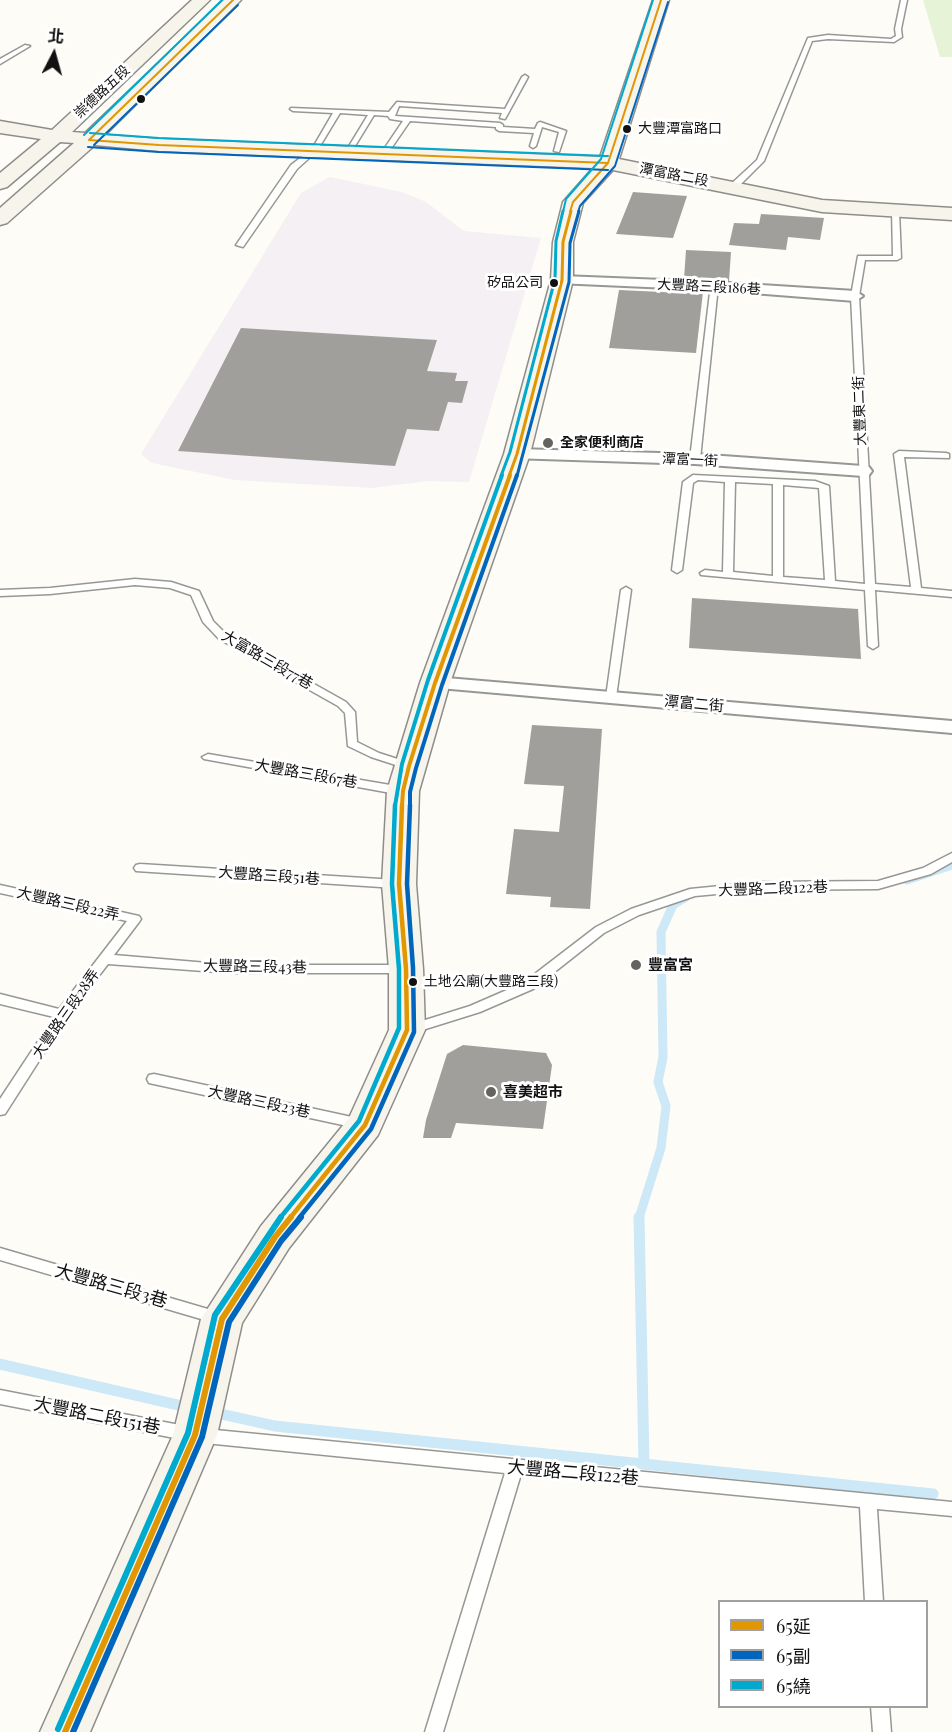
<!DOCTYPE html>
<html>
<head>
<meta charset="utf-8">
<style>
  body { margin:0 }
  #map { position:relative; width:952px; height:1732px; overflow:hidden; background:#fdfcf7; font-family:"Playfair Display","Noto Sans TC",serif }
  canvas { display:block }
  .legend { position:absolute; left:718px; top:1600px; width:210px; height:108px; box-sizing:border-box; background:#fff; border:2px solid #a0a0a0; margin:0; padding:8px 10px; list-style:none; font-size:18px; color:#111 }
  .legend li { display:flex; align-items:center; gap:12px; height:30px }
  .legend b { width:30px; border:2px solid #a0a0a0 }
  .north { position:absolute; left:24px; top:24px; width:60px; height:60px; -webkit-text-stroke:4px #fff; paint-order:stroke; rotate:6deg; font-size:16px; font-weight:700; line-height:24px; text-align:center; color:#111 }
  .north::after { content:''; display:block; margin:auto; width:21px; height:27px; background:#111; clip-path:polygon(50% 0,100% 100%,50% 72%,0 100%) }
</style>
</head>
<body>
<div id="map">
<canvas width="952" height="1732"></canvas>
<ul class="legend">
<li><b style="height:8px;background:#e09702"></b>65延</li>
<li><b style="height:8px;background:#0065bd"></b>65副</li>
<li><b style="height:8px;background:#00a9ce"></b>65繞</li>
</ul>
<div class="north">北</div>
</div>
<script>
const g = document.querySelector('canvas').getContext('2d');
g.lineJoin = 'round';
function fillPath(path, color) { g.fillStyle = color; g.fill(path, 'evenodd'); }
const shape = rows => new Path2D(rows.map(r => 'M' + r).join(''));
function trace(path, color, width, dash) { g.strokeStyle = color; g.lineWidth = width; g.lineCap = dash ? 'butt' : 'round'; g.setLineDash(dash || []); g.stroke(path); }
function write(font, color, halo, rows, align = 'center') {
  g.font = font + ' "Playfair Display","Noto Sans TC",serif'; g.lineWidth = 6; g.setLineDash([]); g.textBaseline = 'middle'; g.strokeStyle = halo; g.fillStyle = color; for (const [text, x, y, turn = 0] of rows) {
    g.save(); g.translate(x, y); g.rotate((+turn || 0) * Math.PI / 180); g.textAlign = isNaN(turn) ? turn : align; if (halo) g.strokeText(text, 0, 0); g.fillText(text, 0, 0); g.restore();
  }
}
const industrial = shape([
  [330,177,402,192,426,202,464,231,541,238,469,482,429,481,372,488,235,480,152,463,141,454,301,193]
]);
const green = shape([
  [923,0,952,0,952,57,940,57]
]);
const streamFar1 = shape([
  [907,880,952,865],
  [639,1218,661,1148,666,1106,658,1082,663,1057,661,932,673,905,686,897]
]);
const stream = shape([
  [639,1217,644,1464],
  [0,1364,191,1408],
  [212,1412,275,1426,933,1494]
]);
const building = shape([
  [633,192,687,196,673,238,616,234],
  [761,214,824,218,820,240,788,237,786,250,729,245,734,223,759,224],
  [686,250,731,252,729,281,684,279],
  [619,290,683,293,683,291,703,292,696,353,609,348],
  [241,328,437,340,427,371,457,373,455,381,468,381,462,403,448,402,439,431,407,429,395,466,178,451],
  [692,598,858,609,861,659,689,648],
  [532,725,602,729,590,909,550,907,551,897,506,894,514,829,559,832,564,786,524,784],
  [463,1045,546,1053,552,1065,543,1129,456,1123,451,1138,423,1138,426,1120,447,1054]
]);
const lane = shape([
  [901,0,907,0,901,29,902,37,894,42,828,39,812,41,764,161,736,189,730,189,730,185,757,160,808,38,828,35,891,39,896,36,895,29,901,0],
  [25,45,30,46,0,64,0,59,25,45],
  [525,75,528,77,505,119,500,118,502,113,399,106,395,116,500,123,503,125,503,127,535,129,538,123,540,122,566,131,559,152,554,151,559,132,542,127,536,146,533,148,530,146,534,133,499,131,496,129,496,127,410,121,388,153,386,154,382,152,403,121,390,119,388,116,374,115,352,151,349,153,346,151,368,115,340,113,317,151,297,169,243,247,236,245,291,165,312,149,333,113,293,111,290,109,291,108,389,112,397,102,505,109,522,77,525,75],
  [892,209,899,211,901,258,897,260,865,260,859,296,875,584,911,587,894,454,899,451,946,453,949,454,949,458,904,457,921,588,952,591,952,597,875,590,878,646,873,649,868,646,865,590,701,575,700,573,705,570,723,572,725,482,698,480,693,483,682,570,677,573,672,570,683,482,693,475,815,481,829,486,835,581,865,584,851,296,858,256,893,256,892,209],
  [735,482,773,484,773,576,733,572,735,482],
  [783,485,819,488,825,580,783,577,783,485],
  [711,284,718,286,700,459,695,462,690,459,711,284],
  [135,579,171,582,199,591,213,621,227,635,346,702,355,712,357,742,379,753,413,764,415,766,413,768,405,768,371,757,348,746,345,713,338,706,219,639,203,622,191,595,170,588,135,585,50,594,0,596,0,590,50,588,135,579],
  [626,587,631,590,616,697,611,700,606,697,621,590,626,587],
  [208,754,402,787,408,791,402,795,204,759,202,757,208,754],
  [952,853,952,862,931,874,878,889,761,890,695,896,639,915,604,933,533,989,480,1012,416,1032,406,1032,404,1029,406,1026,470,1006,523,983,596,927,631,909,690,889,761,882,878,881,923,868,952,853],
  [140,864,396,880,402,884,396,888,136,871,134,868,136,865,140,864],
  [0,885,139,916,141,919,139,922,114,955,231,965,405,965,409,966,411,969,409,972,405,973,231,973,108,964,67,1017,5,1114,0,1115,0,1099,54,1017,0,1004,0,994,59,1009,127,921,0,893,0,885],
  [154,1074,361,1119,366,1120,368,1124,366,1128,361,1129,149,1083,147,1079,149,1075,154,1074],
  [0,1248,218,1312,223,1314,226,1318,223,1322,218,1324,0,1260,0,1248],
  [0,1390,195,1428,952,1502,952,1516,877,1509,883,1602,865,1602,860,1507,521,1474,443,1732,425,1732,505,1473,195,1442,0,1404,0,1390],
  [871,1706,889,1706,891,1732,873,1732,871,1706]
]);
const street = shape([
  [562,276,714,282,855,291,863,296,855,301,714,290,557,283,555,280,557,277,562,276],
  [517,449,695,454,863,466,869,467,872,471,869,475,863,476,695,464,511,458,508,454,511,450,517,449],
  [435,677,952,721,952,733,428,687,425,683,428,679,435,677]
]);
const secondary = shape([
  [192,0,210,0,72,132,85,133,224,0,241,0,105,135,159,139,600,157,653,0,669,0,619,159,822,200,952,208,952,220,822,212,613,170,583,203,573,242,573,280,530,454,450,683,419,791,416,884,423,969,425,1030,378,1135,289,1248,242,1323,217,1435,90,1732,40,1732,173,1435,201,1319,261,1226,349,1118,389,1030,389,969,382,884,387,791,420,683,504,454,551,280,553,242,563,202,593,168,159,151,95,145,7,223,0,225,0,208,74,143,60,142,7,187,0,189,0,173,41,139,0,133,0,121,52,130,192,0]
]);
const bus1Far4 = shape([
  [89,140,159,145,608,163],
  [89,140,233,0],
  [570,212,573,202,608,163,661,0]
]);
const bus1Far3 = shape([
  [509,476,517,454,562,280,563,242,571,211]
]);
const bus1Far2 = shape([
  [402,806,403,791,409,766,435,683,510,475]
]);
const bus1Far1 = shape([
  [290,1218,365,1125,407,1030,406,969,399,884,402,805]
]);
const bus1 = shape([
  [65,1732,195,1435,222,1319,275,1237,291,1217]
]);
const bus2Far4 = shape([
  [94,145,238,5],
  [88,147,159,152,608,170],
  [578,212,580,206,615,166,668,2]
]);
const bus2Far3 = shape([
  [517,476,569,282,570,243,579,211]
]);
const bus2Far2 = shape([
  [410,806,410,792,416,768,442,685,517,475]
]);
const bus2Far1 = shape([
  [299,1218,371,1129,414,1032,413,968,407,884,410,805]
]);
const bus2 = shape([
  [73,1732,202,1437,229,1322,281,1241,301,1217]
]);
const bus3Far4 = shape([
  [90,133,159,138,608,156],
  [84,135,222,0],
  [563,212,566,199,601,159,653,0]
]);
const bus3Far3 = shape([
  [501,476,510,452,555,279,556,241,563,211]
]);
const bus3Far2 = shape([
  [395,806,402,764,428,680,502,475]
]);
const bus3Far1 = shape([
  [280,1218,359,1121,399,1028,399,969,392,884,395,805]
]);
const bus3 = shape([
  [58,1729,188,1433,215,1315,281,1217]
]);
const markers = [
  [141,99,5,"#111"],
  [627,129,5,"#111"],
  [554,283,5,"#111"],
  [548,443,6,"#646362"],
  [636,965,6,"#646362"],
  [413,982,5,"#111"],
  [491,1092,6,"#646362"]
];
const farStreetnames = [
  ["崇德路五段",102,92,-43],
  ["潭富路二段",674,175,11],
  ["大豐路三段186巷",709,287,3],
  ["大豐東二街",860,411,-92],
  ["潭富一街",690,460,3]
];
const busNames = [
  ["大豐潭富路口",638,129],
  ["矽品公司",543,283,"right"],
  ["土地公廟(大豐路三段)",424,982]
];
const farPoinames = [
  ["全家便利商店",560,443]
];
const streetNames = [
  ["大富路三段77巷",267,660,30],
  ["潭富二街",694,704,5],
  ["大豐路三段67巷",306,774,10],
  ["大豐路三段51巷",269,876,4],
  ["大豐路二段122巷",773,889,-2],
  ["大豐路三段22弄",68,904,13],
  ["大豐路三段43巷",255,967,1],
  ["大豐路三段28弄",66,1014,-55],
  ["大豐路三段23巷",259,1102,12]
];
const poiNames = [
  ["豐富宮",648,965],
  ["喜美超市",503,1092]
];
const nearStreetnames = [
  ["大豐路三段3巷",111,1286,16],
  ["大豐路二段151巷",97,1416,11],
  ["大豐路二段122巷",573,1473,5]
];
fillPath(industrial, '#f5f0f3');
fillPath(green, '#e7f3d7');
trace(streamFar1, '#cde8f7', 9);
trace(stream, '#cde8f7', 11);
fillPath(building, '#a19f9c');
trace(lane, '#979795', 3);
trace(street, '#979795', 4);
trace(secondary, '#8e8d8b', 3);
fillPath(lane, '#fffffe');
fillPath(street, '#fffffe');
fillPath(secondary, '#f6f4eb');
trace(bus1Far4, '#e09702', 2);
trace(bus1Far3, '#e09702', 3);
trace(bus1Far2, '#e09702', 4);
trace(bus1Far1, '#e09702', 4.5);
trace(bus1, '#e09702', 6);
trace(bus2Far4, '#0065bd', 2);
trace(bus2Far3, '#0065bd', 3);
trace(bus2Far2, '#0065bd', 4);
trace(bus2Far1, '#0065bd', 4.5);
trace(bus2, '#0065bd', 6);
trace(bus3Far4, '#00a9ce', 2);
trace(bus3Far3, '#00a9ce', 3);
trace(bus3Far2, '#00a9ce', 4);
trace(bus3Far1, '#00a9ce', 4.5);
trace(bus3, '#00a9ce', 6);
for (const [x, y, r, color] of markers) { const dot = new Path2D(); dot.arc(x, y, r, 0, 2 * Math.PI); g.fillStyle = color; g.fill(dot); trace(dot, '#fff', 2); }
write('14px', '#111', '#fff', farStreetnames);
write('14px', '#111', '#fff', busNames, 'left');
write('bold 14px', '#111', '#fff', farPoinames, 'left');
write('15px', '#111', '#fff', streetNames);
write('bold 15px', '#111', '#fff', poiNames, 'left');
write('18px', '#111', '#fff', nearStreetnames);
</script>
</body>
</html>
